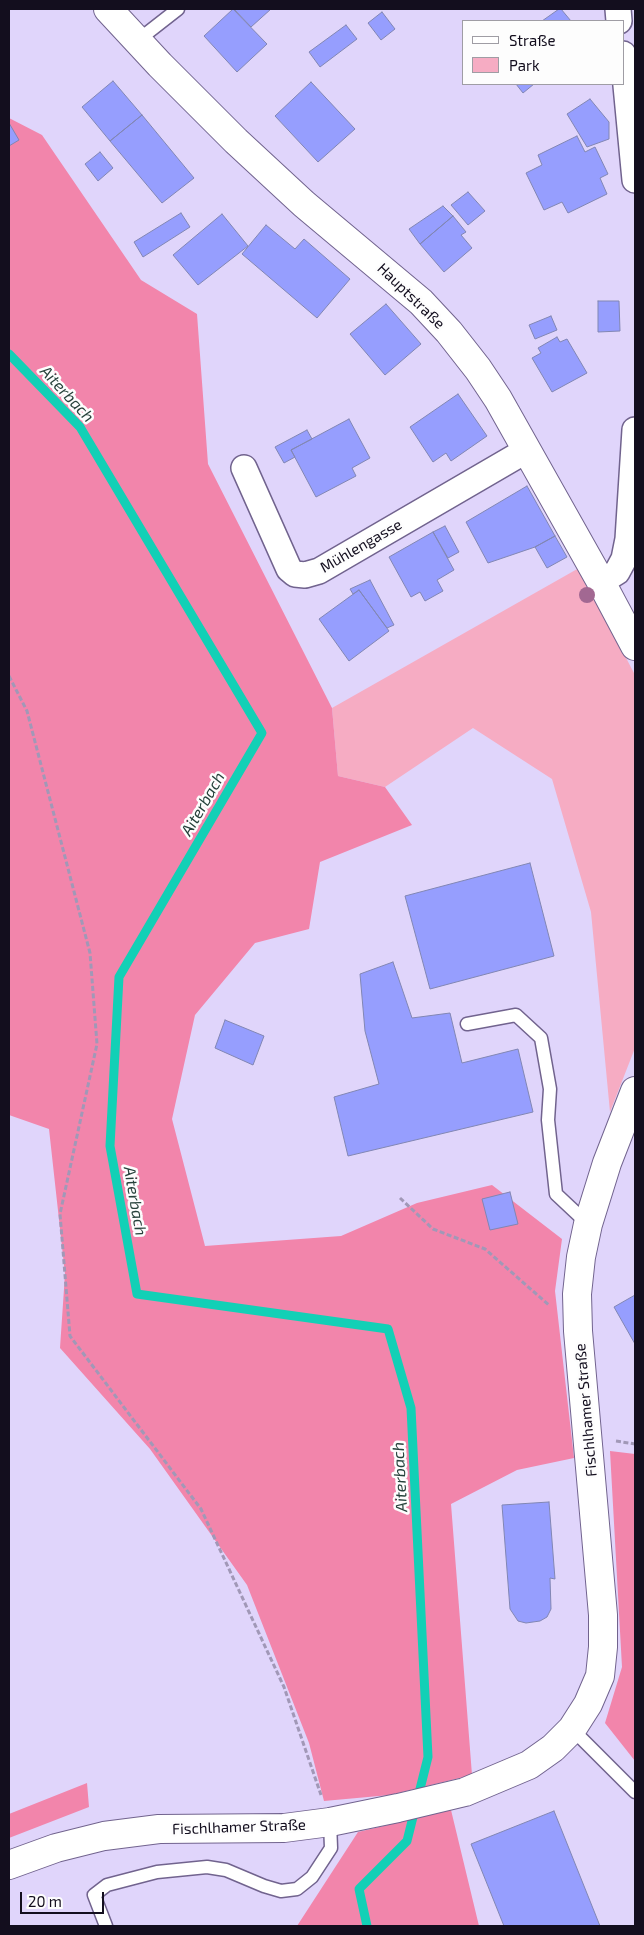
<!DOCTYPE html>
<html>
<head>
<meta charset="utf-8">
<style>
  body { margin:0 }
  #map { position:relative; width:644px; height:1935px; overflow:hidden; background:#e0d5fb; font-family:"Exo 2",sans-serif }
  canvas { display:block }
  .frame { position:absolute; inset:0; border:10px solid #130e1e; pointer-events:none }
  .legend { position:absolute; left:462px; top:20px; width:162px; height:65px; box-sizing:border-box; background:#fdfdfd; border:1px solid #9f9da4; margin:0; padding:6px 9px; list-style:none; font-size:15px; color:#130e1e }
  .legend li { display:flex; align-items:center; gap:10px; height:25px }
  .legend b { width:25px; border:1px solid #9f9da4 }
  .scale { position:absolute; left:20px; top:1892px; width:84px; height:22px; box-sizing:border-box; border:2px solid #130e1e; border-top:0; padding-left:6px; font-size:15px; line-height:18px; white-space:nowrap; color:#130e1e; -webkit-text-stroke:4px #fdfdfd; paint-order:stroke }
</style>
</head>
<body>
<div id="map">
<canvas width="644" height="1935"></canvas>
<div class="frame"></div>
<ul class="legend">
<li><b style="height:6px;background:#fff"></b>Straße</li>
<li><b style="height:14px;background:#f6acc3"></b>Park</li>
</ul>
<div class="scale">20 m</div>
</div>
<script>
const g = document.querySelector('canvas').getContext('2d');
g.lineJoin = 'round';
function fillPath(path, color) { g.fillStyle = color; g.fill(path, 'evenodd'); }
const shape = rows => new Path2D(rows.map(r => 'M' + r).join(''));
function trace(path, color, width, dash) { g.strokeStyle = color; g.lineWidth = width; g.lineCap = dash ? 'butt' : 'round'; g.setLineDash(dash || []); g.stroke(path); }
function write(font, color, halo, rows, align = 'center') {
  g.font = font + ' "Exo 2",sans-serif'; g.lineWidth = 5; g.setLineDash([]); g.textBaseline = 'middle'; g.strokeStyle = halo; g.fillStyle = color; for (const [text, x, y, turn = 0] of rows) {
    g.save(); g.translate(x, y); g.rotate((+turn || 0) * Math.PI / 180); g.textAlign = isNaN(turn) ? turn : align; if (halo) g.strokeText(text, 0, 0); g.fillText(text, 0, 0); g.restore();
  }
}
const green = shape([
  [579,568,635,675,635,1048,610,1112,591,912,552,779,473,728,385,787,338,776,332,708]
]);
const forest = shape([
  [9,118,42,135,141,280,197,314,208,464,332,708,338,776,385,787,412,825,320,862,309,929,255,943,195,1015,172,1119,205,1246,341,1236,417,1203,492,1185,562,1239,555,1291,574,1458,517,1470,451,1504,472,1775,390,1795,324,1801,309,1743,247,1585,150,1449,60,1348,65,1274,49,1129,9,1115],
  [610,1451,635,1454,635,1761,605,1723,622,1667],
  [87,1783,89,1807,9,1838,9,1814],
  [451,1810,479,1926,297,1926,358,1832]
]);
const stream = shape([
  [9,354,80,427,262,733,119,977,110,1146,137,1294,388,1329,411,1408,428,1757,407,1841,359,1889,367,1926]
]);
const building = shape([
  [233,9,267,44,237,72,204,36,233,9],
  [234,9,271,9,251,27,234,9],
  [559,9,561,9,571,21,542,21,559,9],
  [382,12,395,29,381,40,368,23,382,12],
  [346,25,357,39,320,67,309,52,346,25],
  [113,81,142,115,110,141,82,107,113,81],
  [311,82,355,129,318,162,275,116,311,82],
  [516,84,534,84,523,93,516,84],
  [590,99,609,122,609,139,587,147,567,114,590,99],
  [142,115,194,178,162,203,110,141,142,115],
  [9,123,19,140,9,146,9,123],
  [577,136,585,152,595,147,608,174,600,178,607,194,568,213,562,202,544,210,526,173,542,165,538,155,577,136],
  [100,152,113,168,98,181,85,164,100,152],
  [468,192,485,211,468,225,451,205,468,192],
  [443,206,453,216,420,244,409,229,443,206],
  [181,213,190,227,143,257,134,242,181,213],
  [222,214,248,246,198,285,173,255,222,214],
  [453,216,466,232,461,235,472,248,444,272,420,244,453,216],
  [266,225,295,249,304,239,350,279,317,318,242,254,266,225],
  [598,301,619,301,620,331,598,332,598,301],
  [386,304,421,344,385,375,350,334,386,304],
  [551,316,557,330,535,339,529,325,551,316],
  [557,337,560,342,567,339,587,373,552,392,532,358,541,353,538,348,557,337],
  [458,394,487,436,451,461,446,453,433,462,410,427,458,394],
  [349,419,370,458,352,468,356,476,316,497,291,450,349,419],
  [307,430,312,439,291,450,295,457,284,463,275,447,307,430],
  [527,486,555,536,535,547,488,563,466,522,527,486],
  [445,526,459,552,448,558,433,532,445,526],
  [433,532,454,570,437,580,443,591,425,601,420,592,411,597,389,557,433,532],
  [555,536,567,557,547,568,535,547,555,536],
  [370,580,394,625,387,628,359,590,353,594,350,589,370,580],
  [359,590,389,631,349,661,319,619,359,590],
  [530,863,554,956,430,989,405,896,530,863],
  [393,962,412,1018,450,1013,462,1063,518,1049,533,1112,348,1156,334,1097,379,1084,365,1031,360,974,393,962],
  [225,1020,264,1036,253,1065,215,1048,225,1020],
  [510,1192,518,1224,490,1230,482,1199,510,1192],
  [635,1295,635,1344,614,1307,635,1295],
  [549,1502,555,1579,550,1578,551,1609,547,1617,540,1621,526,1623,518,1621,510,1609,502,1505,549,1502],
  [554,1811,600,1926,504,1926,471,1844,554,1811]
]);
const path = shape([
  [9,676,27,711,90,953,97,1044,60,1214,70,1336,201,1509,284,1687,321,1795],
  [400,1198,433,1229,485,1249,550,1306],
  [616,1441,635,1444]
]);
const lane = shape([
  [137,41,178,9],
  [467,1024,516,1015,541,1038,550,1089,548,1120,556,1194,588,1224],
  [572,1729,635,1792],
  [106,1926,94,1895,107,1885,157,1872,207,1867,226,1870,264,1886,281,1891,297,1889,312,1877,331,1848,330,1822]
]);
const street = shape([
  [618,9,619,21],
  [623,54,635,180],
  [244,468,289,569,295,574,305,575,319,571,527,450],
  [601,582,617,572,624,559,628,539,635,430]
]);
const secondary = shape([
  [108,9,160,65,236,141,304,204,421,302,449,332,478,369,498,399,601,582,635,646],
  [9,1865,56,1848,104,1836,159,1829,284,1828,330,1822,398,1808,465,1792,529,1765,553,1748,572,1729,588,1704,600,1676,603,1647,603,1615,578,1331,577,1294,581,1257,588,1224,607,1163,635,1091]
]);
const trees = [
  [587,595]
];
const streetNames = [
  ["Hauptstraße",411,296,44],
  ["Mühlengasse",361,546,-30],
  ["Fischlhamer Straße",586,1410,-95],
  ["Fischlhamer Straße",239,1827,-2]
];
const waterNames = [
  ["Aiterbach",67,394,47],
  ["Aiterbach",203,804,-60],
  ["Aiterbach",135,1201,80],
  ["Aiterbach",400,1477,-93]
];
fillPath(green, '#f6acc3');
fillPath(forest, '#f285ab');
trace(stream, '#12d0b6', 9);
fillPath(building, '#969efe');
trace(building, '#8186b3', 1);
trace(lane, '#71638e', 15);
trace(street, '#71638e', 28);
trace(secondary, '#71638e', 30);
trace(path, '#a198b7', 3, [5, 2.5]);
trace(lane, '#fff', 12);
trace(street, '#fff', 25);
trace(secondary, '#fff', 28);
g.fillStyle = '#a26892';
for (const [x, y] of trees) { g.beginPath(); g.arc(x, y, 8, 0, 2 * Math.PI); g.fill(); }
write('15px', '#130e1e', '#fdfdfd', streetNames);
write('italic 16px', '#27413b', '#fdfdfd', waterNames);
</script>
</body>
</html>
